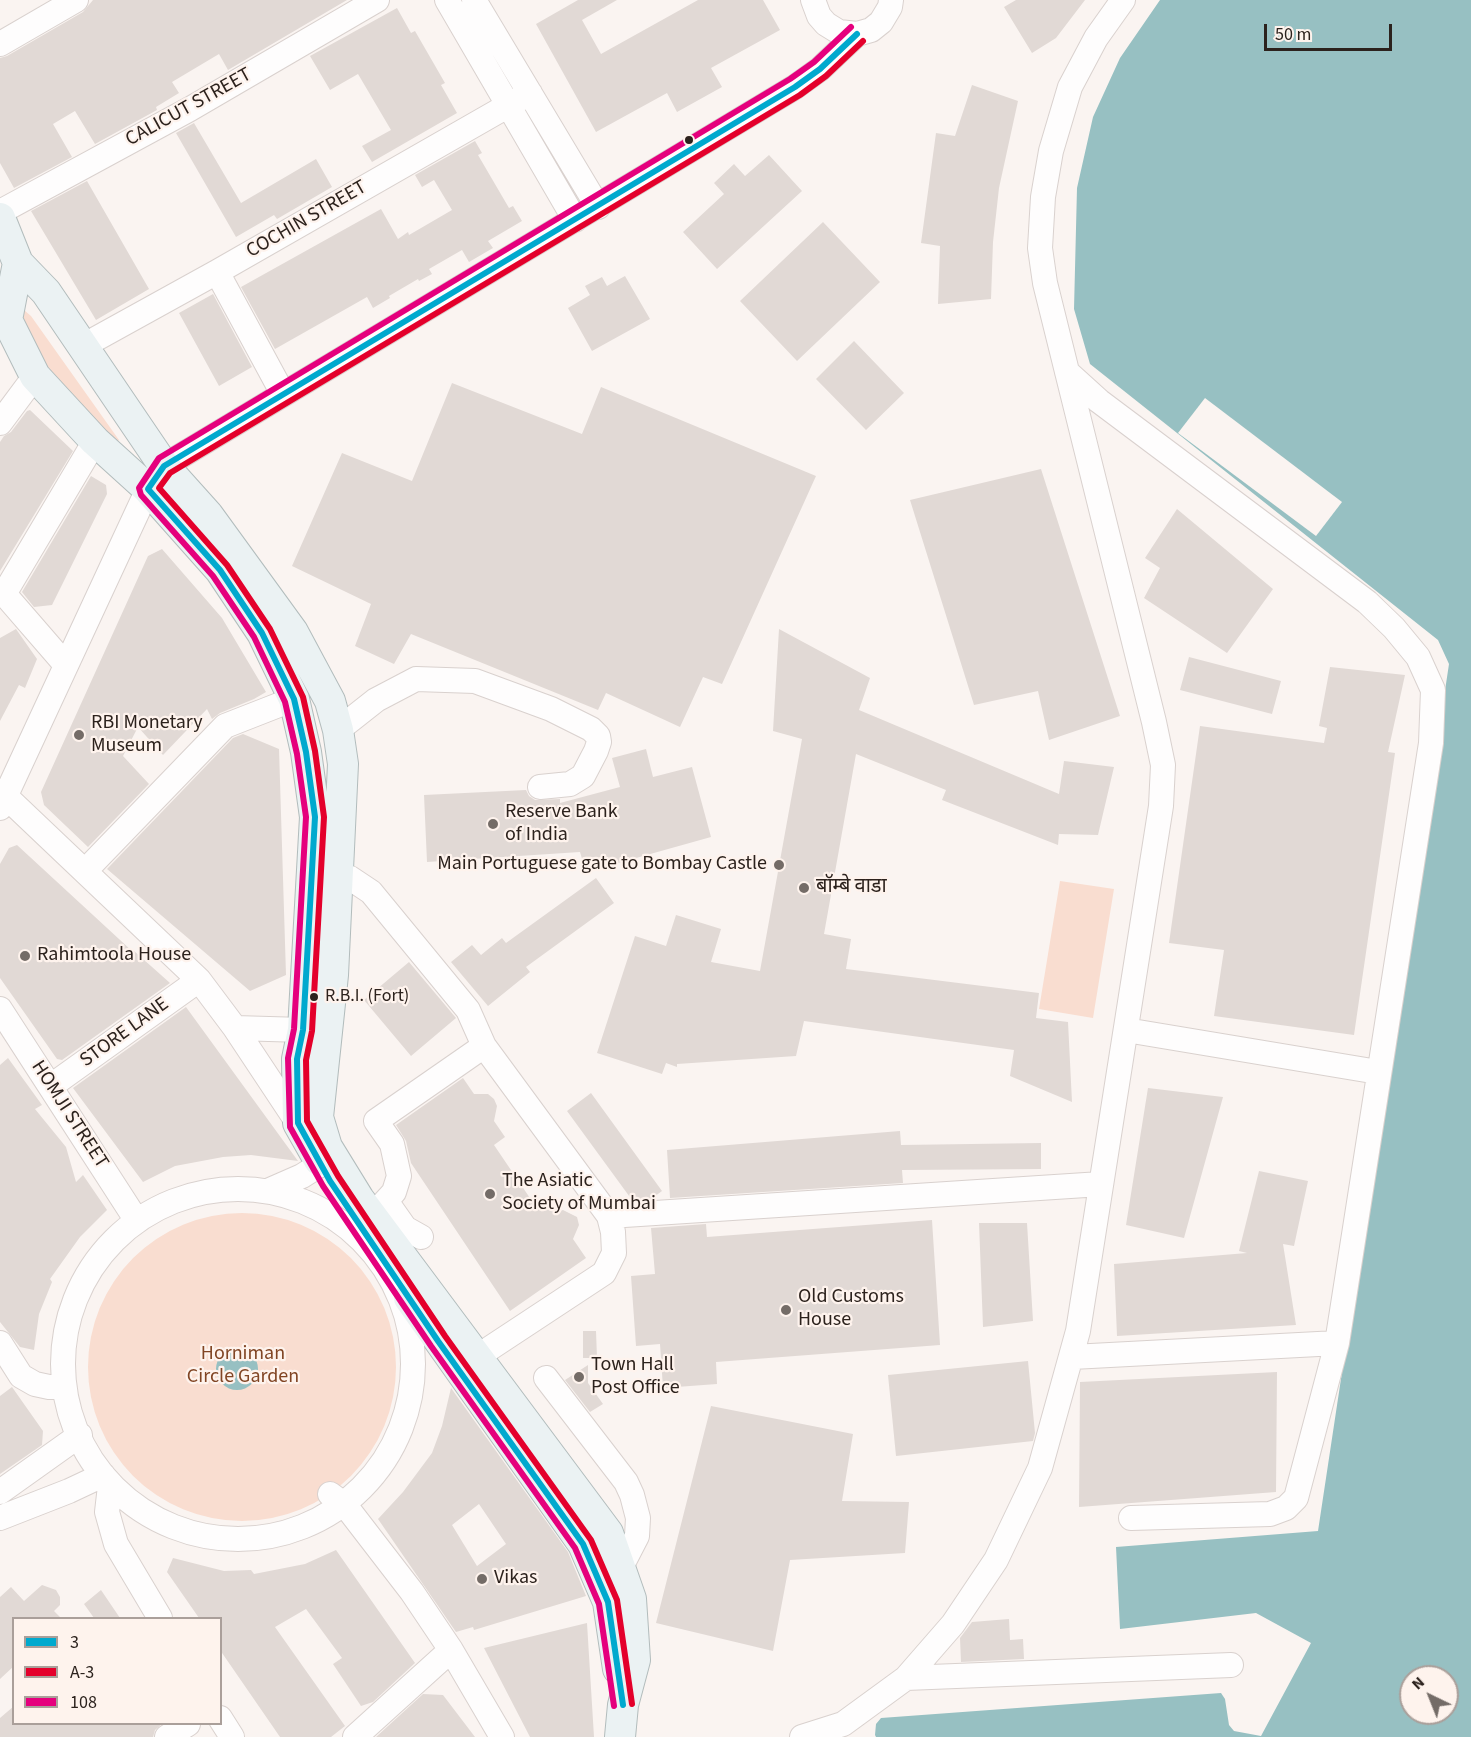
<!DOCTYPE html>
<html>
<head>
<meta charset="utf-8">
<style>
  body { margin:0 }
  #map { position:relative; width:1471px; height:1737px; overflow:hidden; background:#faf4f1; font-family:"Source Sans 3",sans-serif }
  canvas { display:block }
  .legend { position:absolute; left:12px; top:1617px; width:210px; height:108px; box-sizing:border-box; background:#fef3ed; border:2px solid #aa9f9a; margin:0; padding:8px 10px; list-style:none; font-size:18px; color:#2c221d }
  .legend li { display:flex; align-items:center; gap:12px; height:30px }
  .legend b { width:30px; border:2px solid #aa9f9a }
  .north { position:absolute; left:1399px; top:1665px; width:60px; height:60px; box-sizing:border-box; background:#fef3ed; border:2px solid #aa9f9a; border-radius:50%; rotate:317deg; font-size:16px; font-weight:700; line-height:24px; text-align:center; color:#2c221d }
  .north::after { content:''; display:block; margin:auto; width:21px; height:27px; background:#746c67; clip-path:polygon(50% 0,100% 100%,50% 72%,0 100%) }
  .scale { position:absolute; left:1264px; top:24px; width:128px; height:27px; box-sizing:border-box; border:3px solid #2c221d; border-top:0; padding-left:8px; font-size:18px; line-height:21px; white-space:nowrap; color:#2c221d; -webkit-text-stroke:4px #fef3ed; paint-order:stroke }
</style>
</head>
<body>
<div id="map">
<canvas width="1471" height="1737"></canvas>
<ul class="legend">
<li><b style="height:8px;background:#00a9ce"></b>3</li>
<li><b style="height:8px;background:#e4002b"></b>A-3</li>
<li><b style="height:8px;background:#e5007d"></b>108</li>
</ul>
<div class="north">N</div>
<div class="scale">50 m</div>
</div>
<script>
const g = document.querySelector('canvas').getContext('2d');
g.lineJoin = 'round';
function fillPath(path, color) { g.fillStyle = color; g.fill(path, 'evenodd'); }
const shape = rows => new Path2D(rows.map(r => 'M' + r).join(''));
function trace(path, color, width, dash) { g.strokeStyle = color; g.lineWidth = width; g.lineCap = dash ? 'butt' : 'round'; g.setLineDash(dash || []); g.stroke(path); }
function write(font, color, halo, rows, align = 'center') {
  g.font = font + ' "Source Sans 3","Noto Sans Devanagari",sans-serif'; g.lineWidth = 4.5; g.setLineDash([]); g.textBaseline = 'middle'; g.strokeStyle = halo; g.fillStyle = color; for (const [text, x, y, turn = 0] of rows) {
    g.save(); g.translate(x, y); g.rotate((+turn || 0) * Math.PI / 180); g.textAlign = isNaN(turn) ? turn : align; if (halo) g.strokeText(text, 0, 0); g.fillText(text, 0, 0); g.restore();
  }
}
const green = shape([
  [24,310,31,316,119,440,115,444,45,372,20,332],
  [1060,881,1114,889,1093,1018,1039,1009],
  '88 1367a154 154 0 1 1 308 0a154 154 0 1 1-308 0Z'
]);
const water = shape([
  [1160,0,1471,0,1471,1737,876,1737,875,1735,876,1724,881,1718,1221,1693,1225,1699,1229,1725,1234,1731,1261,1736,1311,1643,1256,1613,1120,1629,1116,1547,1318,1531,1449,664,1438,640,1090,364,1074,309,1077,188,1093,117,1120,58],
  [1411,1677,1447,1677,1447,1713,1411,1713],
  '216 1369a21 21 0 1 1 42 0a21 21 0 1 1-42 0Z'
]);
const pier = shape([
  [1205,398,1342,502,1316,536,1178,433]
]);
const building = shape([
  [93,0,347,0,228,70,219,54,172,82,179,93,156,107,157,110,95,144,75,111,53,124,72,157,14,188,0,163,0,58,7,56,83,12],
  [578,0,617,0,582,20,601,54,698,0,763,0,780,30,711,68,722,87,677,112,667,93,596,132,536,24],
  [1016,0,1085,0,1056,38,1032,53,1004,7],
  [397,8,411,33,415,31,445,83,441,85,457,113,372,162,362,146,391,130,358,74,330,90,310,56],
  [972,85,1018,101,999,188,993,242,991,299,938,304,940,246,921,243,936,133,955,136],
  [194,123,241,203,316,159,332,187,277,219,274,215,236,237,176,133],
  [475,141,482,153,478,155,509,208,513,206,522,221,488,241,493,248,469,262,462,250,429,269,432,274,419,281,418,279,389,296,390,298,373,308,367,297,275,349,241,287,381,209,398,239,408,232,409,235,452,210,434,180,422,187,415,175],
  [769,155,802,191,717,269,683,232,724,194,714,183,734,164,745,176],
  [87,181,149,289,96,320,31,211],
  [823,222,880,282,797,361,740,301],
  [625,276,650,319,592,351,568,308,590,295,585,286,602,277,607,286],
  [213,294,252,367,219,386,179,313],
  [854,341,904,393,866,430,816,379],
  [452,383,582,434,601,387,816,476,722,684,703,677,680,727,606,693,598,710,411,634,394,664,355,646,371,604,292,566,342,453,412,481],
  [30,410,73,451,0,571,0,442,4,436,11,432,27,411],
  [1041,469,1120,716,1049,740,1038,691,974,705,910,500],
  [91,476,106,485,107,494,52,605,34,607,22,592],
  [1177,509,1273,589,1227,653,1144,598,1160,568,1145,558],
  [162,549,222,618,266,692,254,699,220,713,212,719,207,709,163,755,138,727,123,756,149,784,88,847,44,805,41,792,148,556],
  [16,629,37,659,25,688,19,685,0,721,0,638],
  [779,629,870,678,859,710,1059,794,1064,761,1114,767,1098,835,1059,834,1058,845,942,800,946,790,856,754,824,934,851,939,846,969,1039,993,1036,1018,1068,1022,1072,1102,1010,1076,1014,1050,804,1021,796,1056,677,1064,677,1067,666,1063,662,1074,597,1053,635,936,666,946,676,915,721,929,711,962,760,971,802,739,773,731],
  [1189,657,1281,681,1272,714,1180,690],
  [1330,667,1405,675,1388,752,1395,753,1354,1035,1214,1016,1224,950,1169,943,1200,726,1324,743,1327,728,1319,726],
  [243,734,279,749,286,975,250,991,107,869,233,738],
  [646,749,653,777,692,767,711,837,586,872,580,852,427,862,424,795,526,790,529,796,535,800,560,799,560,803,620,787,612,758],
  [17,845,132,951,133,950,170,983,62,1060,57,1059,0,978,0,864,9,848],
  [596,878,614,903,526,967,530,972,488,1006,451,962,472,945,481,955,502,938,506,943],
  [409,962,456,1018,411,1056,364,1000],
  [186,1007,298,1161,251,1155,223,1157,175,1166,143,1182,73,1088],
  [8,1058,42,1105,35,1109,66,1147,76,1182,83,1175,107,1210,80,1237,50,1279,52,1282,39,1314,34,1350,20,1347,0,1322,0,1065],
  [463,1078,474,1094,488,1094,494,1099,497,1106,494,1121,505,1137,494,1145,534,1204,545,1197,555,1212,563,1210,577,1217,579,1225,573,1239,586,1258,510,1311,411,1163,406,1141,396,1125],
  [1148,1088,1223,1097,1184,1238,1126,1225],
  [591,1093,662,1191,651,1199,632,1200,567,1111],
  [900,1131,901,1145,1041,1143,1041,1169,902,1170,903,1183,670,1198,667,1150],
  [1259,1171,1308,1181,1294,1246,1283,1244,1296,1325,1117,1336,1114,1264,1247,1253,1239,1251],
  [932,1220,940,1345,716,1362,717,1384,663,1388,660,1344,636,1346,631,1276,655,1274,651,1228,706,1224,707,1237],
  [979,1223,1027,1223,1033,1321,983,1327],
  [583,1331,596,1331,597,1358,583,1358],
  [1028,1361,1035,1433,1033,1441,896,1456,888,1375],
  [588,1365,588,1383,603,1404,590,1412,565,1380],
  [1277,1372,1276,1492,1079,1507,1080,1382],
  [12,1387,43,1431,42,1445,0,1474,0,1396],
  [451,1388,568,1552,586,1596,474,1630,473,1627,456,1632,378,1519,403,1492,432,1453,442,1426],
  [479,1504,506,1544,477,1566,452,1525],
  [711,1406,853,1434,842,1501,909,1502,905,1553,790,1560,773,1651,656,1623],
  [336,1550,415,1663,373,1702,361,1706,333,1664,342,1658,306,1609,275,1627,345,1726,331,1737,280,1737,220,1650,220,1618,199,1618,167,1572,173,1558,224,1571,251,1570,254,1574,305,1564],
  [42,1585,56,1590,60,1597,60,1605,54,1611,61,1618,14,1618,14,1666,0,1679,0,1597,11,1587,24,1601],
  [101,1590,120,1618,94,1618,84,1604],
  [1009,1619,1010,1640,1023,1639,1024,1659,961,1662,960,1638,972,1622],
  [587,1623,594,1737,530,1737,484,1648],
  [423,1694,443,1695,475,1737,376,1737],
  [14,1706,14,1724,162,1724,155,1730,153,1737,0,1737,0,1718]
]);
const minor = shape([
  [447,0,575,220],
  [474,0,598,207],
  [813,0,819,16,826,24,839,32,857,34,871,30,881,22,890,7,891,0],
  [0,44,76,0],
  [0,212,190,109,377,0],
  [217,272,283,394],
  [83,346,217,272,530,93],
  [1067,372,1099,401,1367,602,1394,628,1418,657,1433,690,1431,743,1337,1343,1296,1498,1286,1508,1270,1514,1131,1518],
  [0,423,35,376],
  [0,589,65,664],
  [4,594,95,441],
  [338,730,376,700,416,679,475,681,551,709,591,729,598,736,599,742,596,751,583,776,570,784,540,787],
  [0,791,199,980,235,1028,298,1123],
  [0,808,148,489,164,466,795,87,820,69,857,34],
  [85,871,225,726,294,699],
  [321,873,338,874,350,878,371,892,468,1010,484,1046],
  [0,1009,137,1221],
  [235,1028,303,1030],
  [1126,1030,1378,1072],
  [51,1086,199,980],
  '63 1364a175 175 0 1 1 350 0a175 175 0 1 1-350 0Z',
  [270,1190,302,1176,321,1164],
  [386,1201,405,1228,421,1237],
  [372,1216,394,1192,399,1176,392,1144,376,1121,484,1046,609,1216,613,1232,614,1253,604,1273,463,1366],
  [609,1216,1101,1184],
  [0,1343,21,1376,35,1384,49,1387,64,1387],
  [1072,1357,1337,1343],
  [546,1378,626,1482,632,1495,638,1518,637,1536,621,1567],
  [110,1486,107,1512,116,1544,160,1618],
  [0,1492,80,1435],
  [330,1494,345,1505,412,1592,451,1650,502,1737],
  [0,1518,69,1491,103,1475],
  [906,1678,1231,1665],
  [220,1718,232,1737],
  [167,1737,188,1724],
  [355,1737,451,1650],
  [802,1737,843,1724,906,1678,953,1624,996,1560,1040,1468,1078,1331,1161,806,1163,765,1154,722,1045,283,1040,248,1043,197,1051,151,1070,87,1096,38,1123,0]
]);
const major = shape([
  [0,218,18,263,46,292,164,466,208,515,293,632,330,701,338,730,343,764,333,975,318,1117,327,1147,359,1199,608,1533,631,1599,635,1660,623,1705,620,1737],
  [18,263,7,320,35,376,95,441,148,489,220,570,262,633,294,699,306,752,315,817,303,1030,297,1059,298,1123,319,1160],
  [409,1298,583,1544,608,1602,618,1669]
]);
const bus1 = shape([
  [623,1705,608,1602,583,1544,438,1341,330,1181,298,1123,297,1059,303,1030,315,817,306,752,294,699,262,633,220,570,148,489,164,466,795,87,820,69,857,34]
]);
const bus2 = shape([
  [632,1704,617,1600,591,1540,445,1336,338,1176,307,1121,306,1060,312,1031,324,817,315,751,303,697,270,629,227,565,159,488,170,473,800,95,826,76,863,41]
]);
const bus3 = shape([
  [614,1706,599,1604,575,1548,431,1346,323,1186,290,1127,288,1058,294,1029,306,817,297,754,285,702,254,637,213,576,141,495,139,488,159,458,790,79,814,62,851,27]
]);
const markers = [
  [689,140,5,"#2c221d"],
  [79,735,6,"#746c67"],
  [493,824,6,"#746c67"],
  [779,865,6,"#746c67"],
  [804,888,6,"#746c67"],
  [25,956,6,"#746c67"],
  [314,997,5,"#2c221d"],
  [490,1194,6,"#746c67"],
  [786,1310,6,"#746c67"],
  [579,1377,6,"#746c67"],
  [482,1579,6,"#746c67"]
];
const busNames = [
  ["R.B.I. (Fort)",325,997]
];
const streetNames = [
  ["CALICUT STREET",189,108,-29],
  ["COCHIN STREET",307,220,-30],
  ["STORE LANE",125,1033,-36],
  ["HOMJI STREET",69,1115,57]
];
const poiNames = [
  ["RBI Monetary",91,724],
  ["Museum",91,747],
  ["Reserve Bank",505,813],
  ["of India",505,836],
  ["Main Portuguese gate to Bombay Castle",767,865,"right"],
  ["बॉम्बे वाडा",816,888],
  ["Rahimtoola House",37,956],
  ["The Asiatic",502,1182],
  ["Society of Mumbai",502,1205],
  ["Old Customs",798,1298],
  ["House",798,1321],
  ["Town Hall",591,1366],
  ["Post Office",591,1389],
  ["Vikas",494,1579]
];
const parkNames = [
  ["Horniman",243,1355],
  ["Circle Garden",243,1378]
];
fillPath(green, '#f9ddd0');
fillPath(water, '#97c0c2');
fillPath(pier, '#faf4f1');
fillPath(building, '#e1d9d5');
trace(minor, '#d9d1ce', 26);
trace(major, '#b2bcbc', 32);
trace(minor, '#fefdfd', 24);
trace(major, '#ebf2f3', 30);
trace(bus1, '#00a9ce', 6);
trace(bus2, '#e4002b', 6);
trace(bus3, '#e5007d', 6);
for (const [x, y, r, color] of markers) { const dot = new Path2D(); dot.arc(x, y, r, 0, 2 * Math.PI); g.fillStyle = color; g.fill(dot); trace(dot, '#fef3ed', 2); }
write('18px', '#2c221d', '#fef3ed', busNames, 'left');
write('20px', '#2c221d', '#fef3ed', streetNames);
write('20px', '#2c221d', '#fef3ed', poiNames, 'left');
write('20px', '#814524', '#fef3ed', parkNames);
</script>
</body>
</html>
